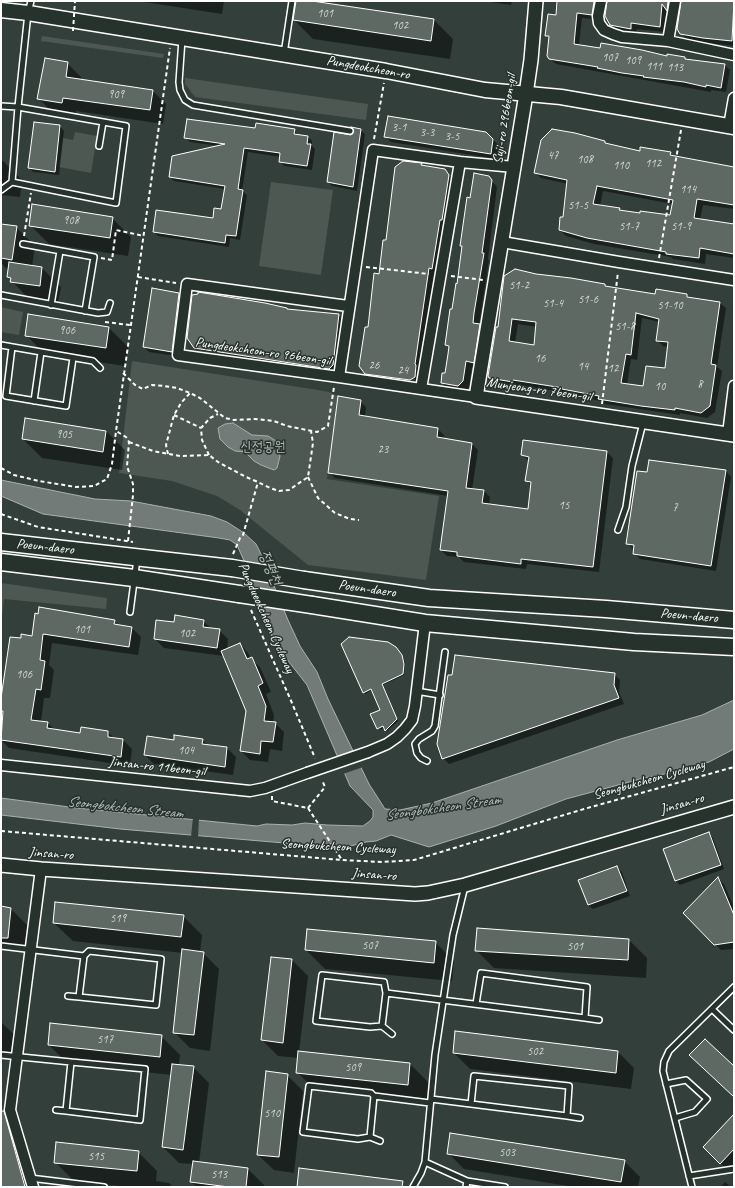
<!DOCTYPE html>
<html>
<head>
<meta charset="utf-8">
<style>
  body { margin:0 }
  #map { position:relative; width:735px; height:1188px; overflow:hidden; background:#333f3a; font-family:Caveat,sans-serif }
  canvas { display:block }
  .frame { position:absolute; inset:0; border:2px solid #fff; pointer-events:none }
</style>
</head>
<body>
<div id="map">
<canvas width="735" height="1188"></canvas>
<div class="frame"></div>
</div>
<script>
const g = document.querySelector('canvas').getContext('2d');
g.lineJoin = 'round';
function fillPath(path, color) { g.fillStyle = color; g.fill(path, 'evenodd'); }
const shape = rows => new Path2D(rows.map(r => 'M' + r).join(''));
function trace(path, color, width, dash) { g.strokeStyle = color; g.lineWidth = width; g.lineCap = dash ? 'butt' : 'round'; g.setLineDash(dash || []); g.stroke(path); }
function write(font, color, halo, rows, align = 'center') {
  g.font = font + ' Caveat,"Poor Story",sans-serif'; g.lineWidth = 3; g.setLineDash([]); g.textBaseline = 'middle'; g.strokeStyle = halo; g.fillStyle = color; for (const [text, x, y, turn = 0] of rows) {
    g.save(); g.translate(x, y); g.rotate((+turn || 0) * Math.PI / 180); g.textAlign = isNaN(turn) ? turn : align; if (halo) g.strokeText(text, 0, 0); g.fillText(text, 0, 0); g.restore();
  }
}
const green = shape([
  [42,36,164,54,163,58,41,41],
  [185,78,368,104,366,120,195,97,185,84],
  [75,132,97,136,91,173,59,167,63,138,73,140],
  [271,182,333,190,321,275,259,266],
  [1,307,23,312,19,335,1,332],
  [132,361,318,390,329,392,338,396,327,479,439,496,426,580,308,565,240,510,217,496,172,481,119,473],
  [1,583,107,598,106,609,4,599,1,625]
]);
const water = shape([
  [233,423,252,435,268,436,276,441,280,456,277,468,274,470,261,465,254,461,245,452,235,451,228,447,220,439,218,428,225,424,233,423],
  [1,480,95,499,131,501,211,516,227,522,244,533,256,544,261,554,288,620,300,646,317,672,328,699,369,784,385,809,400,810,432,803,617,740,702,715,734,700,734,749,709,762,679,771,644,778,566,799,496,826,429,847,391,835,376,841,366,842,343,848,120,829,1,815,1,798,77,808,257,826,266,824,292,825,305,823,327,825,363,826,370,821,373,817,373,810,350,786,307,685,278,648,261,616,245,563,237,545,230,540,219,538,43,514,1,496,1,480]
]);
const pier = shape([
  [355,750,363,767,343,774,335,757],
  [193,817,199,817,198,838,191,837]
]);
const shadow = shape([
  [138,1,224,1,222,14],
  [297,1,305,1,434,20,453,39,450,59,313,39,294,20],
  [483,1,512,1,511,5],
  [558,1,594,1,593,19,582,18,579,45,668,57,685,58,687,60,725,65,730,70,726,92,711,90,711,92,556,64,550,59,550,39,546,35,556,16],
  [608,1,679,1,672,15,668,11,665,32,637,29,636,34,617,30,611,24,606,18],
  [682,1,734,1,734,46,709,43,687,39,681,33],
  [67,63,81,77,81,80,152,90,166,104,163,124,76,111,75,116,52,112,38,98],
  [34,123,60,126,64,131,59,175,33,172,29,168],
  [256,130,294,130,298,135,308,137,312,141,312,146,315,149,312,170,284,166,280,161,281,157,248,152,242,191,247,195,240,240,230,238,229,247,158,236,154,232,213,219,222,210,225,189,174,181,170,177,219,146,190,142,186,138],
  [360,130,365,134,357,191,332,186,328,182,351,136],
  [486,132,499,146,497,159,391,142,385,136],
  [605,142,607,145,640,152,670,153,674,157,734,168,734,209,703,205,700,220,734,225,734,258,706,254,705,264,673,259,671,257,594,244,566,236,560,230,563,219,568,184,541,178,535,172],
  [603,191,673,204,671,216,622,212,619,209,600,206],
  [1,161,3,161,22,180,20,197,1,195],
  [421,164,423,166,444,170,454,182,438,274,434,273,421,371,417,385,372,379,368,375,415,381,415,379,365,373,369,328,386,242],
  [488,177,497,187,488,259,489,260,479,325,485,331,479,368,472,367,469,387,464,392,448,389,442,383,446,374,450,349,446,345,458,285,463,248,461,246,471,199],
  [112,218,131,237,128,256,49,244,30,225],
  [1,225,16,227,35,246,32,267,42,268,61,287,58,304,30,300,8,277,9,271,1,263],
  [535,275,604,285,607,288,656,296,687,295,689,298,720,303,726,308,717,367,722,371,715,412,707,418,680,413,680,415,605,404,601,401,569,395,567,393,519,385,519,388,496,384,490,377,499,328],
  [642,318,660,322,657,340,663,346,668,347,666,369,644,387,627,385,631,359,637,360],
  [518,324,537,327,535,346,515,343],
  [179,294,183,298,176,356,149,352,144,347],
  [287,309,288,310,338,315,341,317,336,368,332,371,198,350,195,347],
  [109,328,128,347,125,366,45,354,26,335],
  [360,401,366,407,365,417,438,429,444,435,443,439,472,444,478,450,472,490,484,491,490,497,489,505,529,510,532,486,526,480,529,461,522,455,607,452,613,458,599,572,527,564,526,569,464,562,459,557,447,556,441,550,448,496,335,478,329,472],
  [106,431,125,450,122,470,42,458,23,439],
  [726,471,731,477,716,571,640,559,634,553,635,549,633,549,627,543],
  [36,614,114,621,120,626,132,628,141,637,138,655,52,643,49,665,54,670,50,698,44,698,41,722,48,723,55,730,81,734,108,732,115,739,123,740,132,749,130,766,9,748,1,740,4,714,1,711,1,705,21,639,33,637],
  [203,621,212,629,219,630,228,639,227,650,240,644,248,653,251,659,260,667,271,692,266,694,274,715,273,723,275,723,284,732,282,751,270,749,268,762,250,760,241,751,247,711,224,656,164,648,155,639,175,624],
  [398,650,405,662,404,675,383,685,398,721,387,731,385,728,380,730,372,715,381,710,372,690,365,694,364,692],
  [614,674,620,680,619,692,624,704,449,764,443,758],
  [202,740,208,745,227,748,236,757,233,775,154,764,145,755,175,741],
  [709,833,713,838,724,869,680,885,676,881],
  [617,867,622,872,630,896,593,909,588,905],
  [718,879,724,884,734,908,734,949,721,950,684,913],
  [1,907,10,908,29,927,27,947,1,944],
  [183,916,202,935,200,952,203,953,219,969,210,1051,190,1048,174,1032,183,953,73,941,54,923],
  [629,940,647,958,646,978,494,968,476,950],
  [435,942,454,961,452,981,325,969,306,950],
  [272,958,292,960,308,976,299,1052,410,1064,429,1083,427,1103,316,1091,297,1072,298,1058,278,1056,262,1040],
  [1,1022,21,1041,18,1060,1,1058],
  [161,1036,180,1055,179,1065,193,1067,209,1083,199,1163,248,1169,266,1187,197,1187,191,1182,193,1164,179,1163,163,1147,172,1075,68,1064,49,1045],
  [618,1052,634,1068,631,1089,470,1069,454,1053],
  [287,1075,303,1091,294,1173,274,1170,258,1155],
  [734,1116,734,1176,720,1163],
  [1,1121,7,1124,11,1128,27,1187,1,1187],
  [138,1152,157,1171,156,1181,169,1183,173,1187,129,1187,74,1181,55,1162],
  [448,1153,624,1161,640,1177,638,1187,574,1187,464,1169],
  [725,1182,731,1187,721,1187]
]);
const building = shape([
  [296,1,312,1,434,19,431,41,293,20,296,1],
  [557,1,594,1,592,15,577,13,574,44,600,48,601,43,642,50,667,56,667,54,685,57,685,59,725,64,721,88,706,85,706,87,684,82,643,77,644,76,622,73,597,68,598,67,549,59,547,56,549,36,545,36,548,14,556,15,557,1],
  [607,1,668,1,667,11,662,4,660,27,631,23,631,29,610,25,605,16,607,1],
  [681,1,734,1,732,41,703,38,680,34,677,29,681,1],
  [45,58,68,62,66,77,153,90,150,110,63,98,62,103,37,99,45,58],
  [388,116,486,132,493,139,491,154,384,137,388,116],
  [187,119,255,128,256,123,295,129,294,134,308,136,307,144,311,144,307,166,279,162,280,153,244,148,238,189,243,190,236,236,226,235,225,243,153,232,156,210,213,218,214,208,221,209,225,186,169,177,172,156,225,144,184,138,187,119],
  [34,122,60,125,55,172,28,168,34,122],
  [351,127,361,129,353,187,327,182,334,132,351,135,354,131,351,127],
  [552,129,575,133,605,141,605,143,640,151,640,147,671,152,670,155,734,167,734,205,697,199,694,218,734,224,734,254,700,248,699,258,666,254,666,252,587,238,559,230,560,217,563,217,567,180,534,173,541,140,552,129],
  [597,186,673,200,670,215,640,211,640,213,619,210,620,208,593,204,597,186],
  [403,161,422,163,421,165,445,169,449,175,442,220,440,220,432,269,429,268,415,364,416,365,415,377,410,380,365,374,359,366,365,327,368,327,374,273,379,274,383,240,386,240,395,167,403,161],
  [474,173,489,176,492,180,482,253,484,253,474,313,473,323,480,324,474,363,466,361,463,381,458,386,441,383,442,373,445,373,448,354,449,346,445,345,450,309,452,309,456,283,457,284,462,246,460,246,467,197,470,198,474,173],
  [32,204,113,217,110,238,29,226,32,204],
  [1,224,17,226,12,260,1,258,1,224],
  [9,262,42,267,40,286,10,282,11,278,7,277,9,262],
  [515,269,536,274,571,278,605,284,605,286,655,294,656,289,687,294,687,297,720,302,711,364,716,365,710,406,701,413,675,408,675,410,641,406,598,399,599,396,562,389,563,388,513,380,513,382,489,378,488,376,496,327,498,327,504,276,515,269],
  [636,313,659,319,656,341,668,342,665,368,646,366,643,386,621,383,626,354,631,355,636,313],
  [512,319,536,322,534,345,509,341,512,319],
  [152,288,179,293,172,352,143,347,152,288],
  [198,292,265,303,287,308,287,309,339,314,333,365,329,369,194,348,187,338,192,295,198,294,198,292],
  [28,314,109,327,106,348,25,336,28,314],
  [338,396,361,400,359,415,438,428,437,437,472,443,466,488,484,490,482,503,528,509,531,482,525,481,529,457,521,455,523,440,607,451,593,567,521,559,521,564,457,556,457,552,440,550,448,491,328,473,338,396],
  [25,418,106,431,103,452,22,439,25,418],
  [649,460,726,470,711,566,633,554,634,545,626,544,637,471,647,472,649,460],
  [39,607,115,620,114,624,132,627,129,647,43,634,40,660,45,661,41,690,36,689,31,720,48,722,47,728,80,733,81,727,108,731,108,737,123,739,121,757,1,740,3,711,1,711,1,698,10,637,21,638,21,634,32,636,35,613,38,614,39,607],
  [175,615,204,620,203,627,220,629,217,648,154,639,156,620,174,622,175,615],
  [349,637,388,642,396,647,402,655,404,664,403,674,382,684,397,719,385,731,383,726,377,729,370,714,380,710,371,689,363,693,341,644,349,637],
  [240,643,247,659,252,657,263,683,258,686,266,706,264,721,276,722,273,742,261,741,260,754,240,751,246,711,221,651,240,643],
  [455,655,615,673,614,685,619,698,442,759,437,744,448,675,452,675,455,655],
  [174,735,203,739,202,744,227,747,225,767,144,755,147,736,174,740,174,735],
  [709,832,721,865,675,881,663,849,709,832],
  [617,866,627,891,588,905,578,880,617,866],
  [718,877,734,915,734,942,714,945,683,913,718,877],
  [55,902,184,915,181,937,53,923,55,902],
  [1,906,11,908,8,938,1,938,1,906],
  [477,928,629,939,628,960,475,951,477,928],
  [307,929,436,941,434,963,305,950,307,929],
  [182,949,204,952,194,1035,173,1033,182,949],
  [271,957,292,959,283,1043,261,1040,271,957],
  [50,1023,162,1035,160,1057,48,1045,50,1023],
  [455,1031,618,1051,616,1073,453,1053,455,1031],
  [705,1039,734,1066,734,1097,689,1055,705,1039],
  [298,1051,410,1063,408,1085,296,1073,298,1051],
  [172,1064,194,1066,183,1150,162,1147,172,1064],
  [266,1071,288,1074,279,1157,257,1155,266,1071],
  [1,1111,4,1111,25,1187,1,1187,1,1111],
  [734,1114,734,1149,720,1164,703,1147,734,1114],
  [450,1133,625,1160,621,1182,447,1154,450,1133],
  [56,1142,139,1151,137,1171,54,1163,56,1142],
  [193,1161,248,1168,246,1187,229,1187,190,1182,193,1161],
  [299,1168,403,1181,402,1187,297,1187,299,1168]
]);
const path = shape([
  [374,139,384,83],
  [24,236,31,193],
  [101,258,112,260,116,230,144,236],
  [659,258,681,130],
  [366,267,429,274],
  [451,276,483,280],
  [138,277,176,283],
  [105,322,130,325],
  [123,373,135,385,143,389,152,385,164,386,177,388,190,393,200,398,225,418,234,420,255,419,274,421,287,426,317,432,328,426,334,387],
  [602,404,618,272],
  [174,415,201,428],
  [129,442,153,451,180,456,209,455,218,462,246,477,258,482,270,488,279,491,289,490,308,477,313,443,311,431],
  [168,454,166,445,174,415,181,403,190,393],
  [209,455,202,440,201,428,210,418,218,414],
  [1,468,14,475,39,481,76,487,94,486,107,479,112,464,116,431],
  [308,477,318,498,335,513,350,519,359,520],
  [1,514,38,527,133,542],
  [128,541,133,495,133,484,127,466,129,442,126,437,116,431,170,48],
  [233,554,240,538,243,535,258,482],
  [251,610,292,703,315,758],
  [272,796,272,801,308,808],
  [308,808,325,787,322,780],
  [308,808,342,860],
  [1,831,342,860,382,862,414,860,584,809,734,767]
]);
const service = shape([
  [182,39,179,82,180,90,185,100,193,105,350,131],
  [284,54,292,1],
  [1,106,18,107,126,126,116,203,12,182],
  [99,146,103,122],
  [1,190,12,182,18,107,28,13,31,1],
  [23,244,94,257,85,311],
  [1,295,98,313,107,312,110,303],
  [51,305,60,251],
  [1,345,93,361,100,368],
  [12,347,6,396,66,406,73,358],
  [34,401,41,352],
  [618,530,626,507,632,466,643,423],
  [130,612,137,559],
  [416,691,440,695],
  [427,761,421,758,417,753,415,744,419,739,432,731,435,726,445,652],
  [1,946,84,956,89,951,161,959,156,1005,79,997,84,956],
  [386,993,382,1026,370,1027,316,1021,322,975,384,982,386,993,585,1018,587,987,481,973,476,1004],
  [68,996,79,997],
  [712,1009,734,1030],
  [585,1018,599,1020],
  [382,1026,392,1034],
  [1,1055,71,1062,145,1069,140,1120,66,1111,71,1062],
  [666,1084,686,1080,707,1099,695,1112,675,1118],
  [374,1096,370,1137,358,1139,303,1132,309,1086,371,1093,374,1096,430,1103],
  [431,1099,567,1116,569,1086,474,1076,471,1104],
  [56,1110,66,1111],
  [567,1116,580,1118],
  [370,1137,380,1141],
  [425,1162,467,1181,505,1187],
  [689,1176,734,1169],
  [30,1178,104,1187],
  [413,1187,421,1173,425,1162,435,1055,453,935,465,886],
  [466,1187,467,1181],
  [692,1187,663,1071,664,1062,669,1051,734,987]
]);
const minor = shape([
  [601,1,598,16,599,23,604,30,613,34,622,37,668,41,734,55],
  [668,41,675,1],
  [729,126,734,98],
  [502,242,619,262,734,280],
  [348,306,187,284,178,355,339,377,476,397],
  [339,377,373,150,460,162,514,167],
  [421,389,460,162],
  [728,434,734,386],
  [368,752,387,744,397,737,405,729,412,720,415,706,425,623],
  [1,765,250,791,265,788,307,773],
  [33,1187,10,1110,41,869]
]);
const tertiary = shape([
  [536,1,531,60,526,94,476,397,734,435],
  [1,865,41,869,415,894,428,893,465,885,734,807]
]);
const secondary = shape([
  [1,10,28,13,386,71,485,90,561,97,734,127]
]);
const primary = shape([
  [1,542,232,568],
  [1,562,134,578,239,594],
  [304,580,429,598,606,609,734,620],
  [312,605,425,623,634,642,734,647]
]);
const pathBridge = shape([
  [73,31,75,1]
]);
const minorBridge = shape([
  [307,773,368,752]
]);
const primaryBridge = shape([
  [232,568,304,580],
  [239,594,312,605]
]);
const numberNames = [
  ["101",325,14],
  ["102",400,26],
  ["107",610,58],
  ["109",633,61],
  ["111",654,67],
  ["113",675,68],
  ["909",116,95],
  ["3-1",399,128],
  ["3-3",427,133],
  ["3-5",452,137],
  ["47",553,156],
  ["108",585,160],
  ["112",653,164],
  ["110",621,166],
  ["114",688,190],
  ["51-5",578,206],
  ["908",71,221],
  ["51-7",629,227],
  ["51-9",681,227],
  ["51-2",519,286],
  ["51-6",588,300],
  ["51-4",553,304],
  ["51-10",670,306],
  ["51-8",625,327],
  ["906",67,331],
  ["16",540,359],
  ["26",374,366],
  ["14",583,367],
  ["12",613,369],
  ["24",403,371],
  ["8",700,385],
  ["10",660,387],
  ["905",64,435],
  ["23",383,450],
  ["15",564,506],
  ["7",675,508],
  ["101",82,630],
  ["102",187,634],
  ["106",24,675],
  ["104",186,751],
  ["519",118,919],
  ["507",370,946],
  ["501",575,947],
  ["517",105,1040],
  ["502",535,1052],
  ["509",353,1068],
  ["510",272,1114],
  ["503",507,1153],
  ["515",96,1157],
  ["513",219,1175]
];
const streetNames = [
  ["Pungdeokcheon-ro",368,68,10],
  ["Suji-ro 296beon-gil",505,119,-81],
  ["Pungdeokcheon-ro 96beon-gil",263,352,8],
  ["Munjeong-ro 7beon-gil",539,390,8],
  ["Poeun-daero",45,547,6],
  ["Poeun-daero",367,589,8],
  ["Poeun-daero",689,616,5],
  ["Pungdueokcheon Cycleway",266,618,66],
  ["Jinsan-ro 11beon-gil",157,767,6],
  ["Seongbukcheon Cycleway",649,780,-16],
  ["Jinsan-ro",682,804,-16],
  ["Seongbukcheon Cycleway",338,847,3],
  ["Jinsan-ro",51,854,4],
  ["Jinsan-ro",374,875,4]
];
const parkNames = [
  ["신정공원",263,447]
];
const waterNames = [
  ["정평천",270,568,67],
  ["Seongbokcheon Stream",125,808,6],
  ["Seongbokcheon Stream",443,808,-8]
];
fillPath(green, '#4d5853');
fillPath(water, '#737b78');
trace(water, '#abb0ae', 1);
fillPath(pier, '#333f3a');
fillPath(shadow, '#0007');
fillPath(building, '#5f6964');
trace(building, '#fff', 1);
trace(service, '#fff', 8);
trace(minor, '#fff', 13);
trace(tertiary, '#fff', 16);
trace(secondary, '#fff', 17);
trace(primary, '#fff', 19);
trace(path, '#fff', 2, [4, 3]);
trace(service, '#26332d', 5);
trace(minor, '#26332d', 10);
trace(tertiary, '#26332d', 13);
trace(secondary, '#26332d', 14);
trace(primary, '#26332d', 16);
trace(minorBridge, '#fff', 13, []);
trace(primaryBridge, '#fff', 19, []);
trace(pathBridge, '#fff', 2, [4, 3]);
trace(minorBridge, '#26332d', 10);
trace(primaryBridge, '#26332d', 16);
write('12px', '#d7dad8', null, numberNames);
write('14px', '#fff', '#26332d', streetNames);
write('14px', '#b8bcba', '#26332d', parkNames);
write('italic 15px', '#b9bdbc', '#26332d', waterNames);
</script>
</body>
</html>
